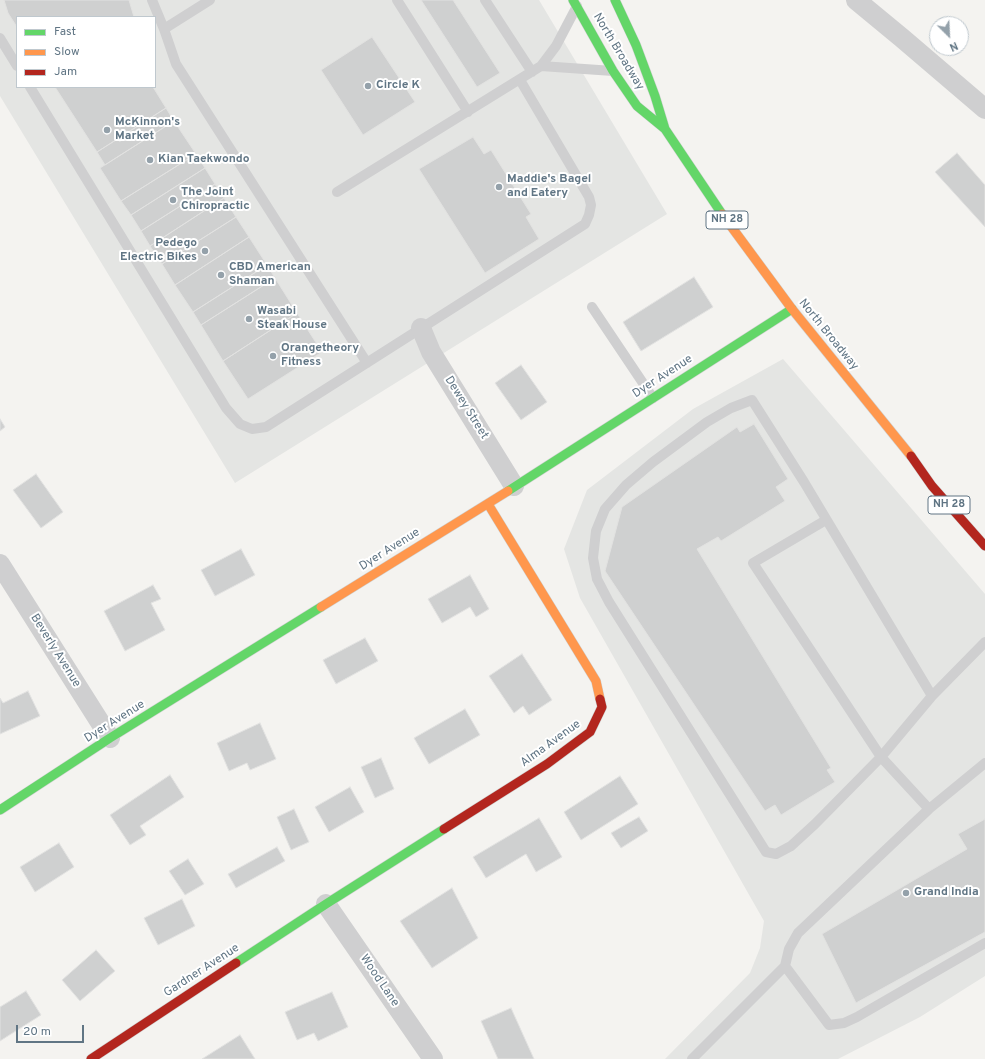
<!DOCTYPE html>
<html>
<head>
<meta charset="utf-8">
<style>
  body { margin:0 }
  #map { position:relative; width:985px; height:1059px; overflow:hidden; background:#f4f3f0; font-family:Overpass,sans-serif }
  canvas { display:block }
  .legend { position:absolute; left:16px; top:16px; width:140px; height:72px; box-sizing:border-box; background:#fff; border:1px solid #bfc8ce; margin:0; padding:5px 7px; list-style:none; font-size:12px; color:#607584 }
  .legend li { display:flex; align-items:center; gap:8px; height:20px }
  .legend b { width:20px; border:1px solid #bfc8ce }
  .north { position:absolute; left:929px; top:16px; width:40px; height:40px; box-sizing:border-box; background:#fff; border:1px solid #bfc8ce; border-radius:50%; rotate:156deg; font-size:11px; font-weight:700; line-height:16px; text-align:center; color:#607584 }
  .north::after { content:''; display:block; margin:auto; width:14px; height:18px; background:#94a1aa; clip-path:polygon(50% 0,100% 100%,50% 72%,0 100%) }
  .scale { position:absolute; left:16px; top:1025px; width:68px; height:18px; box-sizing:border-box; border:2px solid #607584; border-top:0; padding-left:5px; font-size:12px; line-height:14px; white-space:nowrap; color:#607584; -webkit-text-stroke:3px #fff; paint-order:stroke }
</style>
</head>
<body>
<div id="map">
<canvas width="985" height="1059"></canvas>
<ul class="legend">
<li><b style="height:5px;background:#63d668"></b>Fast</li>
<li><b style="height:5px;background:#ff974d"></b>Slow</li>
<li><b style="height:5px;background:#b3261e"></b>Jam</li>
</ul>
<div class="north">N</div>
<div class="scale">20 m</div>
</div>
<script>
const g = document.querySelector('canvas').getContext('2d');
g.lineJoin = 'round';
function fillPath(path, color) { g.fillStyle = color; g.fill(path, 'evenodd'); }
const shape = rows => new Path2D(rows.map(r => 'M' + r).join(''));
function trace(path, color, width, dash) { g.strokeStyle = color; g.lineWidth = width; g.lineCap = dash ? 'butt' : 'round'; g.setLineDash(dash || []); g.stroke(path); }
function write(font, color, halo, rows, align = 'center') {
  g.font = font + ' Overpass,sans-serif'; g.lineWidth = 4; g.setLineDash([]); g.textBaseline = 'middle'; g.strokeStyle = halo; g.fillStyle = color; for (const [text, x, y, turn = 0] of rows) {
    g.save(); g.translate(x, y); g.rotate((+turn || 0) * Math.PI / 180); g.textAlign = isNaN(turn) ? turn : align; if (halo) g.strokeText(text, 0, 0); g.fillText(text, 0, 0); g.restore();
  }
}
const built = shape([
  [0,0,539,0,667,214,235,483,0,96],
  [17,17,155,17,155,87,17,87],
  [783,359,985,594,985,976,920,1017,838,1059,665,1059,750,973,760,948,764,921,580,598,564,549,587,490,693,409]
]);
const building = shape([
  [4,0,129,0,134,17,17,17,17,27,8,13,4,0],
  [421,0,453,0,500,73,477,87,421,0],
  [372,37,415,102,363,135,321,70,372,37],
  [55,87,153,87,166,108,97,152,55,87],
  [166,108,174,121,105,165,97,152,166,108],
  [174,121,196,154,121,201,100,168,174,121],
  [473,137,484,154,491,150,531,214,526,217,539,239,485,273,419,169,473,137],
  [957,153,985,185,985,227,935,172,957,153],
  [196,154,205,168,131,215,121,201,196,154],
  [205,168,215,184,141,231,131,215,205,168],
  [215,184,224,198,150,246,141,231,215,184],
  [224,198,236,217,162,264,150,246,224,198],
  [236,217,249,237,175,285,162,264,236,217],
  [249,237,267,265,193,312,175,285,249,237],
  [267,265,275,278,201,325,193,312,267,265],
  [694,277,713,307,641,351,623,322,694,277],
  [275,278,297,313,223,361,201,325,275,278],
  [297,313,322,352,248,399,223,361,297,313],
  [521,365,547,402,521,420,495,383,521,365],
  [0,419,5,427,0,431,0,419],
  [754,424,788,479,776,487,785,501,721,541,718,537,697,549,831,768,827,770,835,782,781,815,775,805,765,811,605,571,622,507,737,427,740,432,754,424],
  [36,474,63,512,41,528,13,490,36,474],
  [241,549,255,575,215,596,201,570,241,549],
  [470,575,489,609,476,617,470,607,442,623,428,599,470,575],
  [153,585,161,599,151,603,165,630,125,651,104,611,153,585],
  [365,638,378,661,336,684,323,660,365,638],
  [522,654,552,700,529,715,523,706,514,713,489,676,522,654],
  [28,691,40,716,0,734,0,698,3,703,28,691],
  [465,709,480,735,429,764,414,738,465,709],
  [260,723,276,759,250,770,247,763,229,771,217,743,260,723],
  [381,758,394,789,375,798,361,767,381,758],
  [170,775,184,797,140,826,146,835,130,845,110,815,170,775],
  [620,776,638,804,581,840,564,812,620,776],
  [350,787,364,812,329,832,315,807,350,787],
  [294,809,309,842,291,850,277,817,294,809],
  [639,817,648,831,621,848,611,833,639,817],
  [539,818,562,857,536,872,526,854,486,878,473,857,539,818],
  [985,819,985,932,856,1003,822,934,967,849,958,834,985,819],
  [59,843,74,867,35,892,20,867,59,843],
  [277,847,285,861,236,888,228,874,277,847],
  [188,859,204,884,185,895,169,871,188,859],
  [452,888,478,938,432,968,400,921,452,888],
  [182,899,195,926,158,945,144,918,182,899],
  [96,950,115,971,80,1001,62,980,96,950],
  [26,991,41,1015,0,1041,0,1007,26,991],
  [332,992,348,1027,318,1041,314,1033,297,1040,285,1012,332,992],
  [511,1008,534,1059,498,1059,481,1021,511,1008],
  [240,1035,255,1059,202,1059,240,1035]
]);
const lane = shape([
  [152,0,164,29],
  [210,0,164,29,176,64,367,363],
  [397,0,468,112],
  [485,0,532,72],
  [0,38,17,66],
  [541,66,613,71],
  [30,87,226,408,240,424,252,429,266,427,585,224,589,215,591,205,589,197,520,80],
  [337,192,541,66,556,46,577,6],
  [592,307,653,398],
  [826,520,753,563,881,757,929,809],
  [932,696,804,482,752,400,731,408,707,422,653,462,626,485,605,509,596,531,593,558,597,579,609,602,766,852,776,854,791,846,815,824,881,757,932,696,985,642],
  [985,763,929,809,798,933,789,949,785,966,829,1025,844,1023,857,1017,985,943],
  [692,1059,785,966]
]);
const street = shape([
  [856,0,902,38,985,109],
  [421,328,431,352,514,486],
  [0,564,110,738],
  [326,904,433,1059]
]);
const fast = shape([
  [573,0,613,71,637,106,665,129,722,214],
  [615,0,636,45,655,96,665,129],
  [508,491,792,309],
  [0,810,110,738,321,607],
  [236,963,326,904,444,829]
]);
const slow = shape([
  [722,214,792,309,911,456],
  [488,504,596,681,600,699],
  [321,607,508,491]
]);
const jam = shape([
  [911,456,932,486,985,546],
  [444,829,547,764,590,732,602,707,600,699],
  [91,1059,236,963]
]);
const markers = [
  [368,86,4,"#94a1aa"],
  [107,130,4,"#94a1aa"],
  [150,160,4,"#94a1aa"],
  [499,187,4,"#94a1aa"],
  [173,200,4,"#94a1aa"],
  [205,251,4,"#94a1aa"],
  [221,275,4,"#94a1aa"],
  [249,319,4,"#94a1aa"],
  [273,356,4,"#94a1aa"],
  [906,893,4,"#94a1aa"]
];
const shields = [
  [727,220,42],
  [949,505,42]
];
const shieldNames = [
  ["NH 28",727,220],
  ["NH 28",949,505]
];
const streetNames = [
  ["North Broadway",618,52,59],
  ["North Broadway",828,335,51],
  ["Dyer Avenue",663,377,-33],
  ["Dewey Street",466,408,58],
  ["Dyer Avenue",390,550,-32],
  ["Beverly Avenue",55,651,58],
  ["Dyer Avenue",115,722,-32],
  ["Alma Avenue",551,744,-36],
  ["Gardner Avenue",202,971,-33],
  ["Wood Lane",379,981,56]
];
const poiNames = [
  ["Circle K",376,86],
  ["McKinnon's",115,123],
  ["Market",115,137],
  ["Kian Taekwondo",158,160],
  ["Maddie's Bagel",507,180],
  ["and Eatery",507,194],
  ["The Joint",181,193],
  ["Chiropractic",181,207],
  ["Pedego",197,244,"right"],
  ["Electric Bikes",197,258,"right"],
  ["CBD American",229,268],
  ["Shaman",229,282],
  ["Wasabi",257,312],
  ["Steak House",257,326],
  ["Orangetheory",281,349],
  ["Fitness",281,363],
  ["Grand India",914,893]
];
fillPath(built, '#e4e5e3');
fillPath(building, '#cfd0d0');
trace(building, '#e2e2e1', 1);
trace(fast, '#ced0d0', 10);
trace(slow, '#ced0d0', 10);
trace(jam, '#ced0d0', 10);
trace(lane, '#cfcfd0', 10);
trace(street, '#cfcfd0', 20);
trace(fast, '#63d668', 9);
trace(slow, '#ff974d', 9);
trace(jam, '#b3261e', 9);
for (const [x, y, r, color] of markers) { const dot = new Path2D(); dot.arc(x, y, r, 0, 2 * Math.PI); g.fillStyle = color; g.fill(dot); trace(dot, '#fff', 1.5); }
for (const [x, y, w] of shields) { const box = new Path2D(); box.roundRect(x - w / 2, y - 9, w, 18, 3); g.fillStyle = '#fff'; g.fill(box); trace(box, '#607584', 1); }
write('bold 11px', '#607584', null, shieldNames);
write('12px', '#607584', '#fff', streetNames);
write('bold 12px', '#607584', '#fff', poiNames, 'left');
</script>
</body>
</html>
